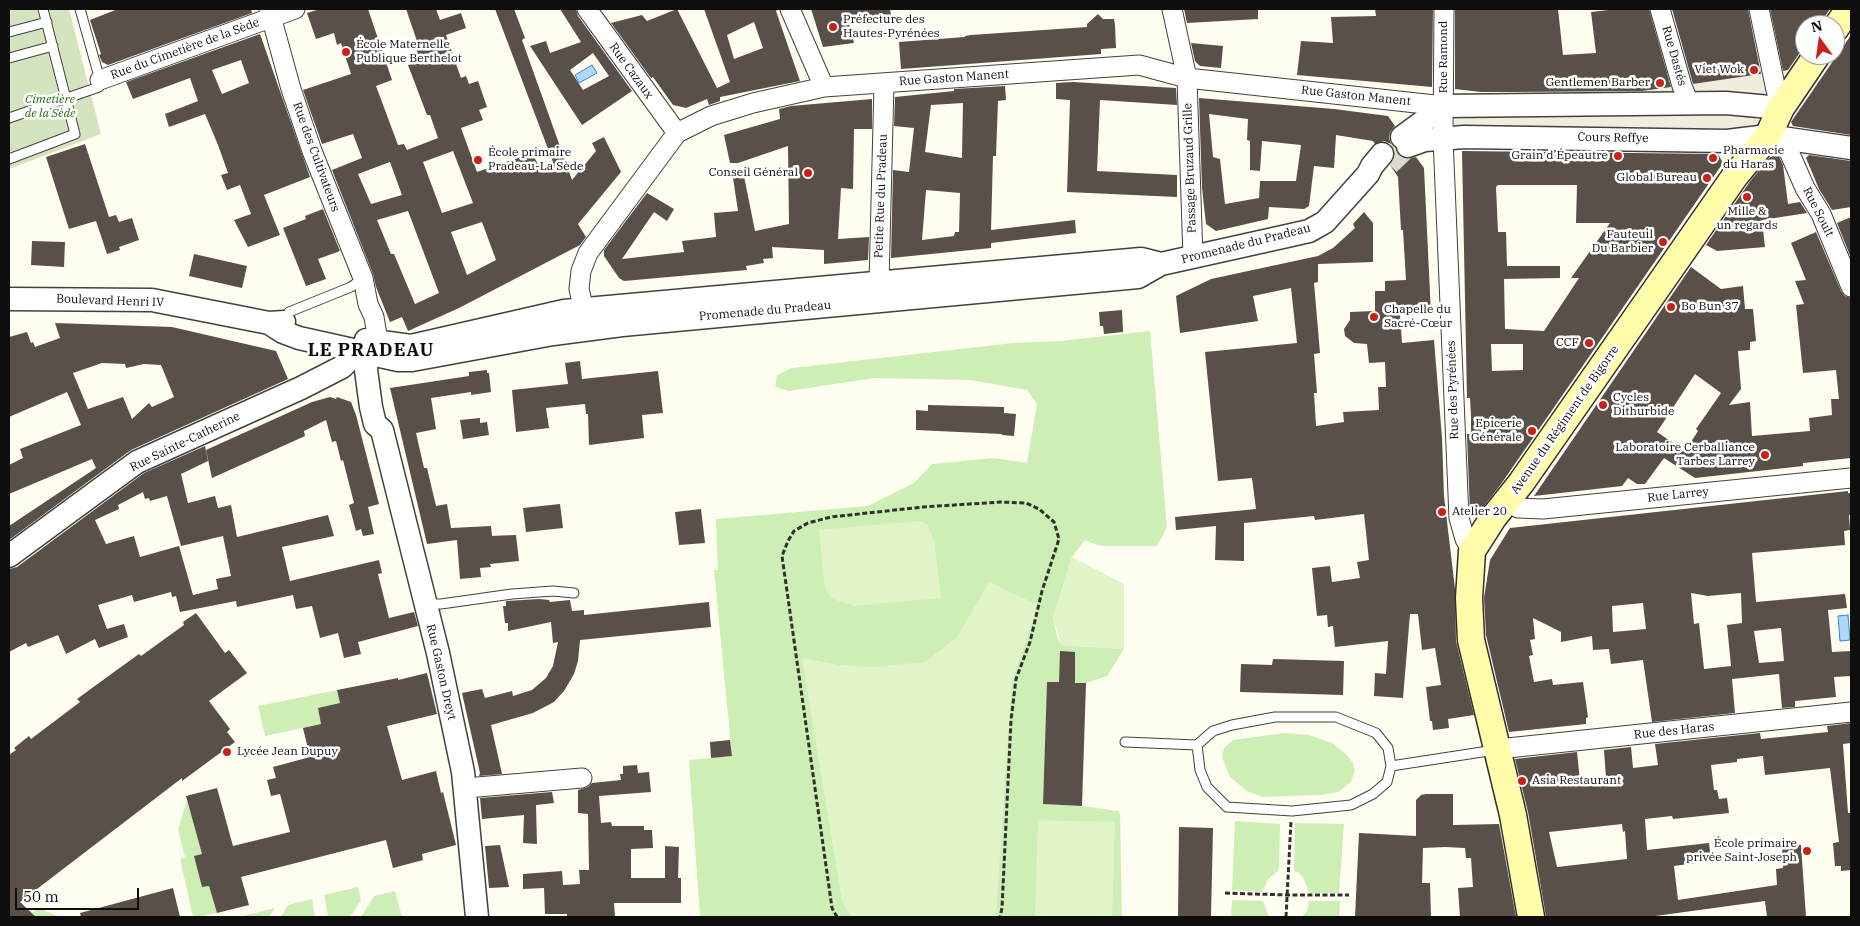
<!DOCTYPE html>
<html>
<head>
<meta charset="utf-8">
<style>
  body { margin:0 }
  #map { position:relative; width:1860px; height:926px; overflow:hidden; background:#fffdef; font-family:"IBM Plex Serif",serif }
  canvas { display:block }
  .frame { position:absolute; inset:0; border:10px solid #0e0e0e; pointer-events:none }
  .north { position:absolute; left:1795px; top:15px; width:50px; height:50px; box-sizing:border-box; background:#fff; border:1px solid #9f9f9f; border-radius:50%; rotate:346deg; font-size:14px; font-weight:700; line-height:20px; text-align:center; color:#0e0e0e }
  .north::after { content:''; display:block; margin:auto; width:18px; height:22px; background:#cb2019; clip-path:polygon(50% 0,100% 100%,50% 72%,0 100%) }
  .scale { position:absolute; left:15px; top:888px; width:124px; height:22px; box-sizing:border-box; border:2px solid #0e0e0e; border-top:0; padding-left:6px; font-size:15px; line-height:18px; white-space:nowrap; color:#0e0e0e; -webkit-text-stroke:4px #fff; paint-order:stroke }
</style>
</head>
<body>
<div id="map">
<canvas width="1860" height="926"></canvas>
<div class="frame"></div>
<div class="north">N</div>
<div class="scale">50 m</div>
</div>
<script>
const g = document.querySelector('canvas').getContext('2d');
g.lineJoin = 'round';
function fillPath(path, color) { g.fillStyle = color; g.fill(path, 'evenodd'); }
const shape = rows => new Path2D(rows.map(r => 'M' + r).join(''));
function trace(path, color, width, dash) { g.strokeStyle = color; g.lineWidth = width; g.lineCap = dash ? 'butt' : 'round'; g.setLineDash(dash || []); g.stroke(path); }
function write(font, color, halo, rows, align = 'center') {
  g.font = font + ' "IBM Plex Serif",serif'; g.lineWidth = 5; g.setLineDash([]); g.textBaseline = 'middle'; g.strokeStyle = halo; g.fillStyle = color; for (const [text, x, y, turn = 0] of rows) {
    g.save(); g.translate(x, y); g.rotate((+turn || 0) * Math.PI / 180); g.textAlign = isNaN(turn) ? turn : align; if (halo) g.strokeText(text, 0, 0); g.fillText(text, 0, 0); g.restore();
  }
}
const green = shape([
  [1150,331,1167,527,1157,546,1100,546,1085,540,1072,557,1053,618,1057,636,1061,645,1124,649,1107,676,1086,683,1047,682,1043,804,1082,806,1118,811,1120,814,1122,917,700,917,689,760,732,756,714,570,718,570,716,519,868,506,914,483,932,464,994,458,1027,463,1037,404,1027,390,970,380,874,378,789,391,775,387,777,375,792,368,1013,343,1061,341],
  [337,690,340,703,318,708,321,724,265,736,258,706],
  [1285,733,1309,735,1332,743,1347,755,1353,763,1355,771,1351,782,1338,792,1320,795,1263,797,1247,791,1230,777,1222,757,1224,748,1233,740],
  [187,800,202,854,202,887,209,886,217,913,200,917,193,917,180,859,185,857,178,830],
  [1235,821,1280,824,1279,870,1268,879,1262,892,1232,890],
  [1295,823,1344,824,1339,893,1309,893,1304,879,1299,873,1294,871],
  [358,887,361,900,350,917,328,917,324,895],
  [395,891,402,917,361,917,374,896],
  [312,899,315,917,281,917,288,905],
  [1232,900,1263,901,1269,917,1231,917],
  [1309,901,1340,901,1339,917,1301,917,1307,911],
  [38,908,60,917,28,917],
  [275,908,269,917,239,917]
]);
const cemetery = shape([
  [9,9,69,9,101,134,9,169]
]);
const pitch = shape([
  [920,521,927,524,934,540,941,598,854,606,833,599,825,589,819,530],
  [1072,557,1124,584,1124,649,1061,645,1053,618],
  [989,582,1038,605,1012,681,996,915,995,917,851,917,842,901,802,658,840,665,874,667,925,662,957,637],
  [1038,820,1115,822,1112,917,1035,917]
]);
const plaza = shape([
  [1787,71,1771,98,1637,101,1637,92],
  [1723,113,1757,116,1759,121,1758,126,1723,135,1723,128,1456,129,1454,124,1457,114]
]);
const water = shape([
  [592,65,597,73,579,83,575,75,592,65],
  [1848,615,1850,640,1840,641,1838,616,1848,615]
]);
const building = shape([
  [118,9,251,9,252,13,108,65,102,62,99,55,101,54,90,20],
  [320,9,368,9,392,80,376,86,398,145,404,144,407,150,438,138,430,115,427,115,408,65,420,61,415,45,418,44,406,9,436,9,440,20,461,13,466,28,446,35,461,78,466,76,469,84,478,81,487,107,479,110,483,120,461,128,477,172,532,153,540,168,553,162,495,9,514,9,525,38,522,40,572,180,596,151,592,143,604,137,621,172,578,224,586,237,580,245,459,308,408,331,402,317,390,322,376,287,373,274,332,170,362,158,353,134,322,144,303,90,351,74,341,43,337,45,334,33,316,39,307,13],
  [453,151,473,203,442,213,423,162],
  [390,162,402,195,371,204,358,174],
  [408,211,439,293,415,304,394,254,391,254,377,220],
  [482,222,496,260,467,275,451,232],
  [560,9,576,9,578,16,632,91,582,125,530,46,546,41,550,53,581,42],
  [593,53,609,76,583,90,570,70],
  [677,9,717,88,730,82,704,9,779,9,776,11,800,81,720,97,720,101,709,105,707,99,686,108,673,105,653,77,651,78,611,23,642,15,647,21],
  [754,22,763,48,734,59,727,35],
  [811,9,890,9,891,15,849,23,854,43,823,47],
  [1184,9,1258,9,1258,19,1187,23],
  [1375,9,1433,9,1432,87,1297,75,1301,41,1333,43,1331,17,1376,16],
  [1455,9,1558,9,1563,55,1596,53,1591,12,1617,9,1649,9,1671,87,1642,91,1515,92,1481,92,1455,89],
  [1672,9,1748,9,1761,74,1693,84],
  [1770,9,1830,9,1819,25,1805,25,1805,45,1788,70,1783,71],
  [1098,14,1103,19,1114,19,1115,25,1116,48,1101,49,1101,54,901,69,899,42,965,37,965,36,971,35,1087,27,1087,24],
  [260,34,310,177,264,195,280,235,248,247,234,220,251,214,240,185,227,190,221,175,228,173,218,145,205,114,169,127,165,114,198,101,190,78,133,99,126,82],
  [241,60,249,83,222,94,212,70],
  [1851,35,1851,135,1793,126,1791,122],
  [1191,43,1223,46,1221,68,1200,66,1195,61],
  [1073,82,1176,88,1177,105,1100,100,1097,171,1177,175,1177,197,1067,192,1070,100,1056,99,1056,83],
  [1005,86,1006,100,998,101,996,156,993,156,991,230,1075,220,1076,233,991,243,991,248,891,258,893,170,909,172,914,128,894,126,895,97,954,91,954,89],
  [963,103,962,158,925,152,931,105],
  [926,190,960,193,959,232,955,232,954,236,922,240],
  [1199,98,1334,109,1388,116,1395,126,1390,132,1389,138,1391,144,1400,156,1406,159,1416,157,1424,168,1431,314,1400,315,1402,343,1434,340,1442,438,1444,496,1455,589,1456,641,1474,715,1448,719,1449,728,1433,730,1432,721,1430,721,1426,687,1441,685,1435,648,1422,650,1418,614,1410,614,1403,698,1374,696,1375,673,1386,674,1388,641,1335,647,1333,626,1328,627,1327,615,1317,616,1312,568,1330,566,1332,582,1360,578,1357,562,1369,560,1364,514,1315,520,1314,516,1244,523,1244,561,1215,560,1216,526,1176,530,1175,517,1256,509,1252,478,1218,481,1205,352,1297,343,1291,288,1253,296,1258,321,1180,333,1176,296,1211,279,1318,256,1333,248,1355,228,1353,224,1364,212,1373,223,1373,262,1318,264,1318,282,1314,283,1320,353,1314,354,1317,393,1314,393,1316,426,1344,422,1343,412,1379,410,1378,387,1386,387,1385,362,1369,363,1367,344,1354,343,1345,336,1344,329,1350,320,1350,312,1375,311,1375,291,1385,291,1385,281,1406,280,1403,230,1401,230,1398,177,1390,165,1395,156,1394,150,1391,144,1384,141,1375,144,1373,141,1336,135,1334,168,1314,166,1309,206,1304,209,1269,207,1268,219,1216,231,1206,224,1202,188],
  [1209,114,1248,119,1247,140,1250,141,1250,170,1260,171,1262,141,1301,145,1296,181,1260,181,1259,198,1225,204,1220,159,1213,157],
  [872,99,872,129,854,129,853,189,841,188,838,239,869,237,868,260,824,264,824,250,772,247,773,258,763,259,764,263,746,266,747,270,624,281,619,278,604,256,604,250,647,193,674,209,667,221,654,212,622,259,684,252,682,241,716,237,714,213,738,211,733,178,744,176,755,231,789,224,788,146,738,163,730,163,724,135,780,119,779,109,791,106],
  [85,144,109,217,116,215,119,222,132,218,139,240,119,247,120,250,107,254,96,221,69,229,46,157],
  [1776,150,1783,165,1788,204,1800,202,1807,213,1762,220,1765,247,1717,251,1706,245,1751,180],
  [1462,151,1718,154,1723,163,1501,484,1478,514,1470,514,1467,434,1471,434,1471,416,1470,398,1467,398],
  [1498,185,1577,185,1576,223,1610,223,1571,278,1579,278,1544,331,1505,329,1504,279,1560,278,1560,266,1507,266,1506,232,1498,232,1496,187],
  [1491,344,1523,344,1523,370,1492,371],
  [1809,155,1851,161,1851,207,1832,210,1819,189,1806,158],
  [323,209,340,251,318,259,326,279,306,286,283,228,306,219,305,216],
  [1851,217,1851,258,1837,223],
  [1816,232,1841,291,1845,296,1851,298,1851,458,1803,463,1803,466,1695,478,1664,458,1645,484,1637,484,1628,478,1622,486,1534,496,1691,267,1721,289,1743,286,1745,309,1753,309,1756,341,1750,342,1750,350,1738,351,1741,389,1729,405,1750,402,1752,436,1810,431,1809,418,1832,415,1831,399,1839,399,1836,370,1803,373,1796,305,1804,304,1795,281,1806,280,1791,243],
  [1695,374,1721,393,1696,429,1698,431,1685,451,1657,432],
  [32,241,65,242,64,267,31,265],
  [194,254,247,266,242,288,189,276],
  [1122,310,1123,332,1104,334,1103,326,1100,326,1099,312],
  [55,323,172,327,276,351,288,379,131,450,9,540,9,526,96,468,92,459,9,494,9,465,23,458,20,449,81,425,67,392,9,417,9,337,27,332,31,343,33,342,35,347,60,338],
  [102,363,125,364,126,368,144,364,161,365,174,397,152,407,149,403,132,419,123,397,88,409,73,373],
  [580,361,582,379,658,371,663,413,642,415,644,438,589,445,588,414,586,414,585,404,546,408,549,428,516,432,512,390,568,384,565,363],
  [487,370,487,373,489,373,491,392,471,395,471,392,431,398,436,429,416,433,424,468,427,468,436,506,447,504,451,528,491,526,492,536,490,536,516,535,519,561,490,564,491,567,480,568,481,577,460,579,457,540,427,544,390,388,469,376,469,372],
  [330,397,336,399,337,397,351,402,356,415,379,504,368,507,374,534,363,536,361,529,356,531,349,505,354,503,343,460,341,461,336,441,332,442,326,420,304,431,305,436,212,478,206,450,312,402],
  [928,405,1004,407,1004,413,1016,414,1014,436,1002,435,1002,434,916,430,916,410,928,411],
  [480,418,480,423,487,422,489,435,463,439,460,420],
  [205,446,208,461,181,474,188,503,215,496,218,508,231,505,237,537,328,515,334,536,282,547,290,581,379,560,382,573,378,574,389,618,414,612,418,626,358,642,361,654,344,658,338,633,320,638,312,606,296,609,293,595,237,607,236,601,180,612,176,596,172,597,171,592,134,602,132,595,98,605,107,629,124,624,128,637,99,648,95,639,66,654,58,635,28,647,26,643,9,652,9,569,17,567,144,473],
  [143,492,145,499,149,498,150,501,167,496,181,546,223,536,231,576,216,579,218,589,193,595,179,546,140,557,134,536,106,544,95,520,119,509,118,505],
  [1848,491,1848,493,1851,493,1851,515,1849,515,1850,530,1844,531,1845,545,1752,553,1756,602,1845,594,1847,608,1828,610,1832,652,1851,651,1851,676,1834,677,1836,697,1795,701,1795,707,1782,708,1779,674,1732,679,1735,713,1652,722,1643,660,1611,664,1609,649,1593,650,1592,636,1561,642,1561,632,1533,618,1535,639,1530,640,1533,655,1529,656,1534,682,1552,679,1553,685,1583,682,1588,717,1586,718,1586,724,1509,732,1486,635,1484,598,1490,560,1510,528],
  [1691,593,1708,596,1741,593,1742,623,1727,625,1731,666,1704,669,1699,623,1694,624],
  [1643,603,1646,629,1613,632,1612,606],
  [1781,628,1784,661,1759,663,1754,631],
  [560,504,563,528,526,532,523,508],
  [701,509,705,543,679,545,675,512],
  [539,599,549,600,550,602,570,600,572,611,584,610,584,615,709,602,711,627,580,640,578,661,574,674,564,691,554,702,533,713,491,725,502,774,479,776,480,773,462,693,482,689,485,698,512,691,513,696,532,690,546,678,553,666,558,642,553,643,551,622,508,631,508,623,505,623,503,606,506,606,506,601],
  [196,613,225,653,229,650,247,673,209,701,230,729,227,732,235,742,182,781,182,778,20,902,36,917,9,917,9,755,16,750,14,748,29,736,31,739,80,702,77,699,114,672,139,654,141,656,184,625,183,622],
  [1060,651,1075,652,1075,683,1086,683,1082,806,1043,804,1047,682,1059,682],
  [1273,659,1344,661,1343,695,1240,692,1241,664,1272,665],
  [427,673,437,714,387,726,402,780,436,771,441,793,443,792,456,845,422,854,423,860,393,868,386,840,241,877,249,905,217,913,209,886,202,887,194,856,202,854,186,796,217,788,233,846,290,832,280,794,271,796,267,780,276,778,273,767,310,757,303,728,321,724,318,708,340,703,337,690,398,678,398,680],
  [1851,723,1851,743,1843,744,1848,813,1850,813,1851,831,1851,870,1841,871,1841,866,1835,866,1833,843,1839,842,1830,768,1765,775,1763,756,1737,759,1737,762,1711,765,1714,790,1717,790,1719,799,1727,798,1729,813,1673,819,1672,816,1645,819,1647,850,1709,843,1711,861,1674,866,1678,900,1777,885,1776,869,1783,868,1782,846,1801,845,1806,917,1767,917,1765,901,1648,917,1546,917,1528,812,1515,759,1577,752,1580,781,1606,778,1604,750,1631,747,1633,768,1658,765,1655,744,1760,733,1761,739,1828,732,1827,726],
  [1622,824,1623,832,1625,831,1627,859,1557,867,1549,832],
  [730,740,732,756,711,758,710,742],
  [637,765,638,773,649,772,651,792,599,796,601,823,611,822,612,826,644,826,644,830,652,830,653,848,631,849,631,878,665,878,665,846,679,847,678,878,681,878,681,903,614,903,615,917,567,917,567,914,545,914,544,888,523,889,523,874,562,871,563,885,580,884,579,870,589,870,588,814,578,813,578,790,588,787,592,783,621,780,620,774,623,774,623,766],
  [552,792,554,803,536,805,537,844,523,843,524,815,482,819,480,798],
  [1426,794,1453,794,1453,825,1499,824,1516,917,1460,917,1458,888,1473,887,1471,858,1466,858,1465,848,1445,847,1423,848,1422,883,1430,883,1431,917,1355,917,1359,833,1416,836,1416,800,1421,795],
  [1179,827,1213,828,1211,917,1178,917],
  [500,845,509,887,489,888,485,846],
  [173,888,180,917,81,917,80,913]
]);
const tertiaryTunnel = shape([
  [1389,164,1408,146]
]);
const path = shape([
  [1225,893,1287,895,1349,895],
  [837,917,832,908,782,556,788,541,794,531,808,523,831,517,923,507,1001,502,1026,503,1039,509,1054,522,1059,539,1042,591,1030,642,1016,679,1011,720,1002,908,1000,917],
  [1286,917,1291,821]
]);
const service = shape([
  [9,32,47,22],
  [9,58,53,46],
  [9,118,99,87,100,80,80,9],
  [9,159,75,134,43,9],
  [286,322,289,312,351,287,363,278],
  [426,604,441,604,512,594,553,591,574,593],
  [1125,742,1197,745,1213,731,1232,725,1275,717,1336,717,1376,733,1388,748,1391,766,1387,782,1373,794,1351,805,1292,811,1227,807,1207,787,1200,770,1197,745],
  [1391,766,1495,750]
]);
const minor = shape([
  [269,9,291,89,312,151,363,278,368,304,374,317,378,341],
  [587,9,677,133],
  [790,9,824,87],
  [1172,9,1187,78,1193,258],
  [1444,9,1443,138,1459,518,1465,539,1472,551],
  [1660,9,1682,86,1689,103],
  [1759,9,1776,90,1781,108],
  [100,80,295,9],
  [1783,138,1805,188,1821,214,1851,287],
  [874,295,877,294,879,283,884,83],
  [584,310,579,289,581,271,588,253,677,133,711,116,753,103,824,87,1139,65,1187,78,1444,106],
  [1507,502,1518,508,1543,509,1851,478],
  [1498,749,1851,712],
  [466,788,582,778]
]);
const tertiary = shape([
  [1402,137,1444,106,1726,103,1781,108],
  [1408,146,1425,140,1464,137,1727,141,1768,136,1851,148],
  [9,299,152,300,269,323,284,322],
  [269,323,283,332,299,338,398,360,412,360,553,334,622,325,1138,277,1161,264,1287,236,1309,231,1318,226,1325,222,1368,174,1372,166,1382,154],
  [366,340,411,346,564,311,1141,259,1161,264],
  [368,340,366,370,371,407,375,424,382,430,438,653,463,772,477,917],
  [9,556,137,462,301,388,342,367,366,343]
]);
const secondary = shape([
  [1835,29,1849,9],
  [1531,917,1513,815,1471,640,1469,598,1472,551,1493,518,1521,483,1735,176,1768,136,1781,108,1817,55]
]);
const markers = [
  [833,27,5,"#cb2019"],
  [346,52,5,"#cb2019"],
  [1754,70,5,"#cb2019"],
  [1660,83,5,"#cb2019"],
  [1618,156,5,"#cb2019"],
  [1713,158,5,"#cb2019"],
  [478,160,5,"#cb2019"],
  [808,173,5,"#cb2019"],
  [1707,178,5,"#cb2019"],
  [1747,197,5,"#cb2019"],
  [1663,242,5,"#cb2019"],
  [1671,307,5,"#cb2019"],
  [1374,317,5,"#cb2019"],
  [1589,343,5,"#cb2019"],
  [1603,405,5,"#cb2019"],
  [1532,431,5,"#cb2019"],
  [1765,455,5,"#cb2019"],
  [1442,512,5,"#cb2019"],
  [227,752,5,"#cb2019"],
  [1522,781,5,"#cb2019"],
  [1807,851,5,"#cb2019"]
];
const poiNames = [
  ["Préfecture des",843,20],
  ["Hautes-Pyrénées",843,34],
  ["École Maternelle",356,45],
  ["Publique Berthelot",356,59],
  ["Viet Wok",1744,70,"right"],
  ["Gentlemen Barber",1650,83,"right"],
  ["Pharmacie",1723,151],
  ["du Haras",1723,165],
  ["École primaire",488,153],
  ["Pradeau-La Sède",488,167],
  ["Grain d’Épeautre",1608,156,"right"],
  ["Conseil Général",798,173,"right"],
  ["Global Bureau",1697,178,"right"],
  ["Mille &",1747,212,"center"],
  ["un regards",1747,226,"center"],
  ["Fauteuil",1653,235,"right"],
  ["Du Barbier",1653,249,"right"],
  ["Bo Bun 37",1681,307],
  ["Chapelle du",1384,310],
  ["Sacré-Cœur",1384,324],
  ["CCF",1579,343,"right"],
  ["Cycles",1613,398],
  ["Dithurbide",1613,412],
  ["Epicerie",1522,424,"right"],
  ["Générale",1522,438,"right"],
  ["Laboratoire Cerballiance",1755,448,"right"],
  ["Tarbes Larrey",1755,462,"right"],
  ["Atelier 20",1452,512],
  ["Lycée Jean Dupuy",237,752],
  ["Asia Restaurant",1532,781],
  ["École primaire",1797,844,"right"],
  ["privée Saint-Joseph",1797,858,"right"]
];
const streetNames = [
  ["Rue du Cimetière de la Sède",185,49,-20],
  ["Rue Dastés",1674,56,74],
  ["Rue Ramond",1444,57,-90],
  ["Rue Cazaux",631,71,54],
  ["Rue Gaston Manent",954,78,-4],
  ["Rue Gaston Manent",1356,96,6],
  ["Cours Reffye",1613,138,1],
  ["Rue des Cultivateurs",316,157,70],
  ["Passage Bruzaud Grille",1190,168,-92],
  ["Petite Rue du Pradeau",881,196,-88],
  ["Rue Soult",1818,212,63],
  ["Promenade du Pradeau",1246,244,-14],
  ["Boulevard Henri IV",110,301,2],
  ["Promenade du Pradeau",765,311,-5],
  ["Rue des Pyrénées",1453,390,-92],
  ["Avenue du Régiment de Bigorre",1565,420,-55],
  ["Rue Sainte-Catherine",185,442,-26],
  ["Rue Larrey",1678,495,-6],
  ["Rue Gaston Dreyt",441,672,77],
  ["Rue des Haras",1674,731,-6]
];
const parkNames = [
  ["Cimetière",50,100],
  ["de la Sède",50,114]
];
const districtNames = [
  ["LE PRADEAU",371,351]
];
fillPath(green, '#cdeeb5');
fillPath(cemetery, '#d4e4be');
fillPath(pitch, '#e1f4c8');
fillPath(plaza, '#f1eddd');
fillPath(water, '#afd8fc');
trace(water, '#2f86d9', 1);
fillPath(building, '#585049');
trace(tertiaryTunnel, '#dbd9cd', 22, [22, 11]);
trace(service, '#414141', 11);
trace(minor, '#414141', 21);
trace(tertiary, '#414141', 25);
trace(secondary, '#303030', 29);
trace(path, '#303030', 3, [5, 2.5]);
trace(service, '#fff', 9);
trace(minor, '#fff', 19);
trace(tertiary, '#fff', 22);
trace(secondary, '#fffdaa', 26);
for (const [x, y, r, color] of markers) { const dot = new Path2D(); dot.arc(x, y, r, 0, 2 * Math.PI); g.fillStyle = color; g.fill(dot); trace(dot, '#fff', 2); }
write('12px', '#0e0e0e', '#fff', poiNames, 'left');
write('12px', '#0e0e0e', '#fff', streetNames);
write('italic 12px', '#226c18', '#fff', parkNames);
g.letterSpacing = '1px';
write('bold 18px', '#0e0e0e', '#fff', districtNames);
g.letterSpacing = '0px';
</script>
</body>
</html>
